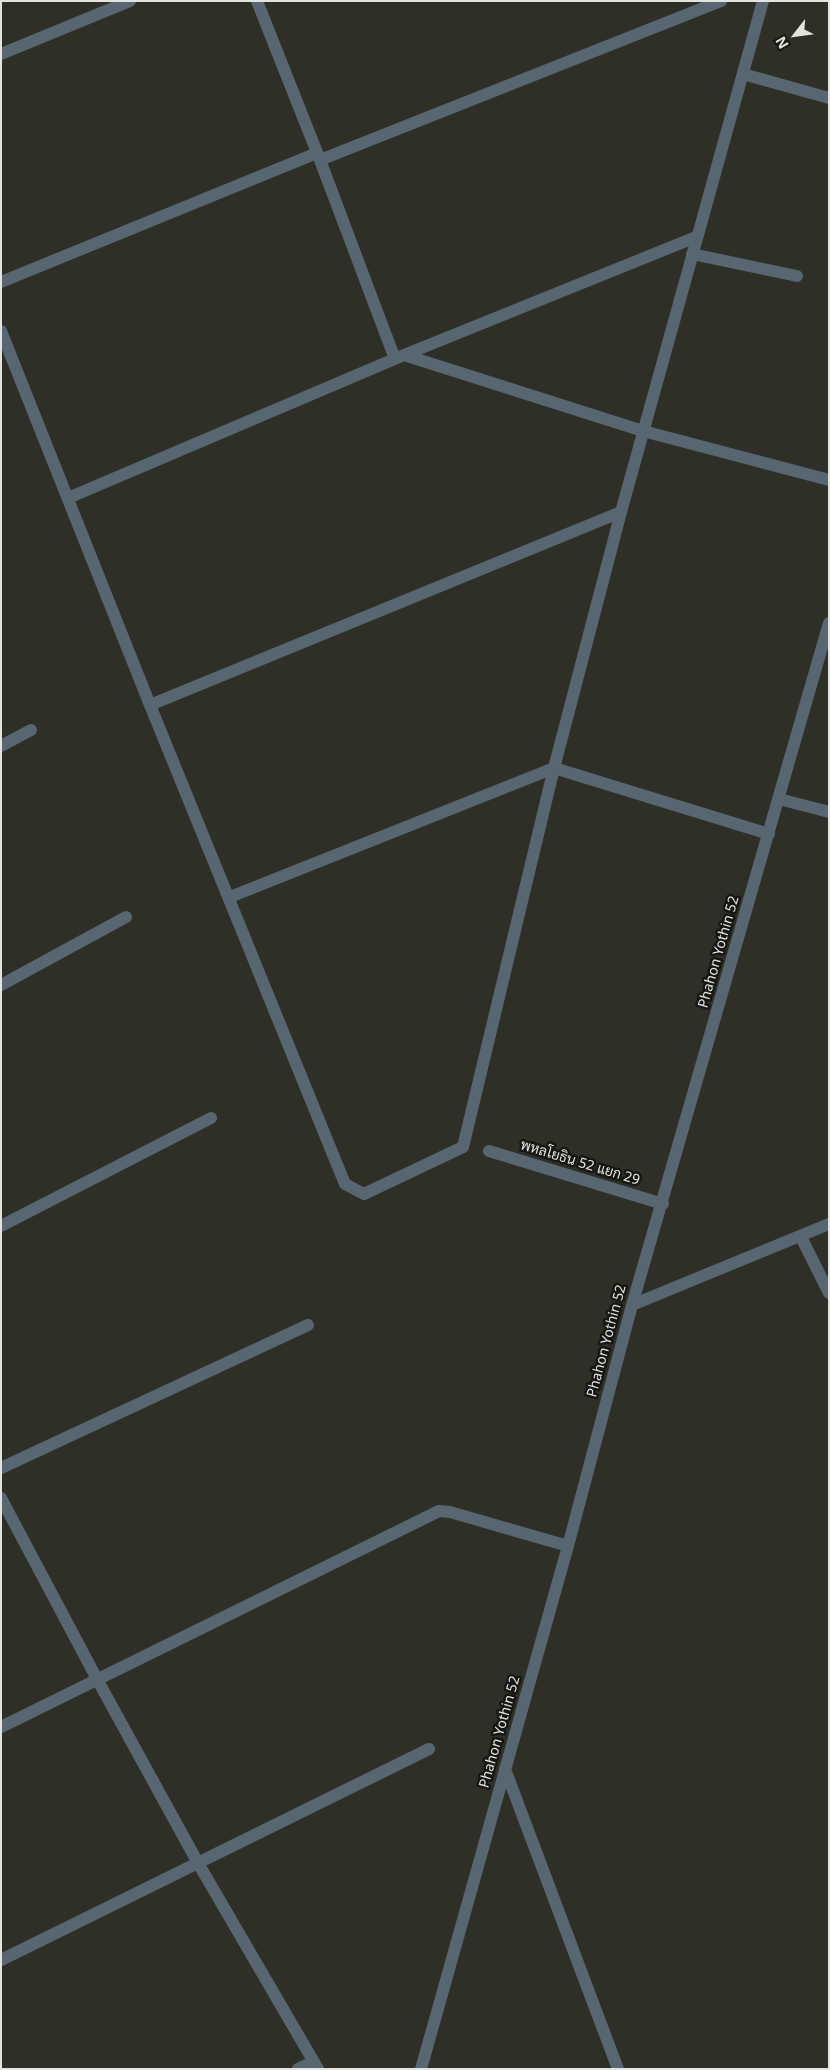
<!DOCTYPE html>
<html>
<head>
<meta charset="utf-8">
<style>
  body { margin:0 }
  #map { position:relative; width:830px; height:2070px; overflow:hidden; background:#2e3028; font-family:"Noto Sans",sans-serif }
  canvas { display:block }
  .frame { position:absolute; inset:0; border:2px solid #e3e4df; pointer-events:none }
  .north { position:absolute; left:770px; top:10px; width:50px; height:50px; -webkit-text-stroke:4px #161714; paint-order:stroke; rotate:240deg; font-size:14px; font-weight:700; line-height:20px; text-align:center; color:#e3e4df }
  .north::after { content:''; display:block; margin:auto; width:18px; height:22px; background:#e3e4df; clip-path:polygon(50% 0,100% 100%,50% 72%,0 100%) }
</style>
</head>
<body>
<div id="map">
<canvas width="830" height="2070"></canvas>
<div class="frame"></div>
<div class="north">N</div>
</div>
<script>
const g = document.querySelector('canvas').getContext('2d');
g.lineJoin = 'round';
const shape = rows => new Path2D(rows.map(r => 'M' + r).join(''));
function trace(path, color, width, dash) { g.strokeStyle = color; g.lineWidth = width; g.lineCap = dash ? 'butt' : 'round'; g.setLineDash(dash || []); g.stroke(path); }
function write(font, color, halo, rows, align = 'center') {
  g.font = font + ' "Noto Sans",Sarabun,sans-serif'; g.lineWidth = 5; g.setLineDash([]); g.textBaseline = 'middle'; g.strokeStyle = halo; g.fillStyle = color; for (const [text, x, y, turn = 0] of rows) {
    g.save(); g.translate(x, y); g.rotate((+turn || 0) * Math.PI / 180); g.textAlign = isNaN(turn) ? turn : align; if (halo) g.strokeText(text, 0, 0); g.fillText(text, 0, 0); g.restore();
  }
}
const minor = shape([
  [257,1,320,160,395,359],
  [1,54,130,1],
  [743,74,829,98],
  [320,160,721,1],
  [692,254,797,276],
  [1,282,317,153],
  [1,331,150,705,345,1184,364,1194,463,1147,554,768,621,512,763,1],
  [404,355,696,237],
  [68,498,404,355,643,431,829,480],
  [150,705,621,512],
  [1,746,31,730],
  [779,799,829,812],
  [230,897,554,768,769,834],
  [1,985,126,917],
  [489,1151,663,1204],
  [1,1226,211,1118],
  [801,1237,829,1293],
  [632,1305,829,1224],
  [1,1468,308,1325],
  [1,1498,97,1679,198,1863,318,2069],
  [1,1727,439,1511,450,1512,568,1546],
  [505,1769,618,2069],
  [1,1960,429,1749],
  [298,2069,313,2062],
  [421,2069,568,1546,632,1305,829,623]
]);
const streetNames = [
  ["Phahon Yothin 52",719,952,-74],
  ["พหลโยธิน 52 แยก 29",580,1163,17],
  ["Phahon Yothin 52",607,1341,-75],
  ["Phahon Yothin 52",500,1732,-74]
];
trace(minor, '#576671', 12);
write('14px', '#e3e4df', '#161714', streetNames);
</script>
</body>
</html>
